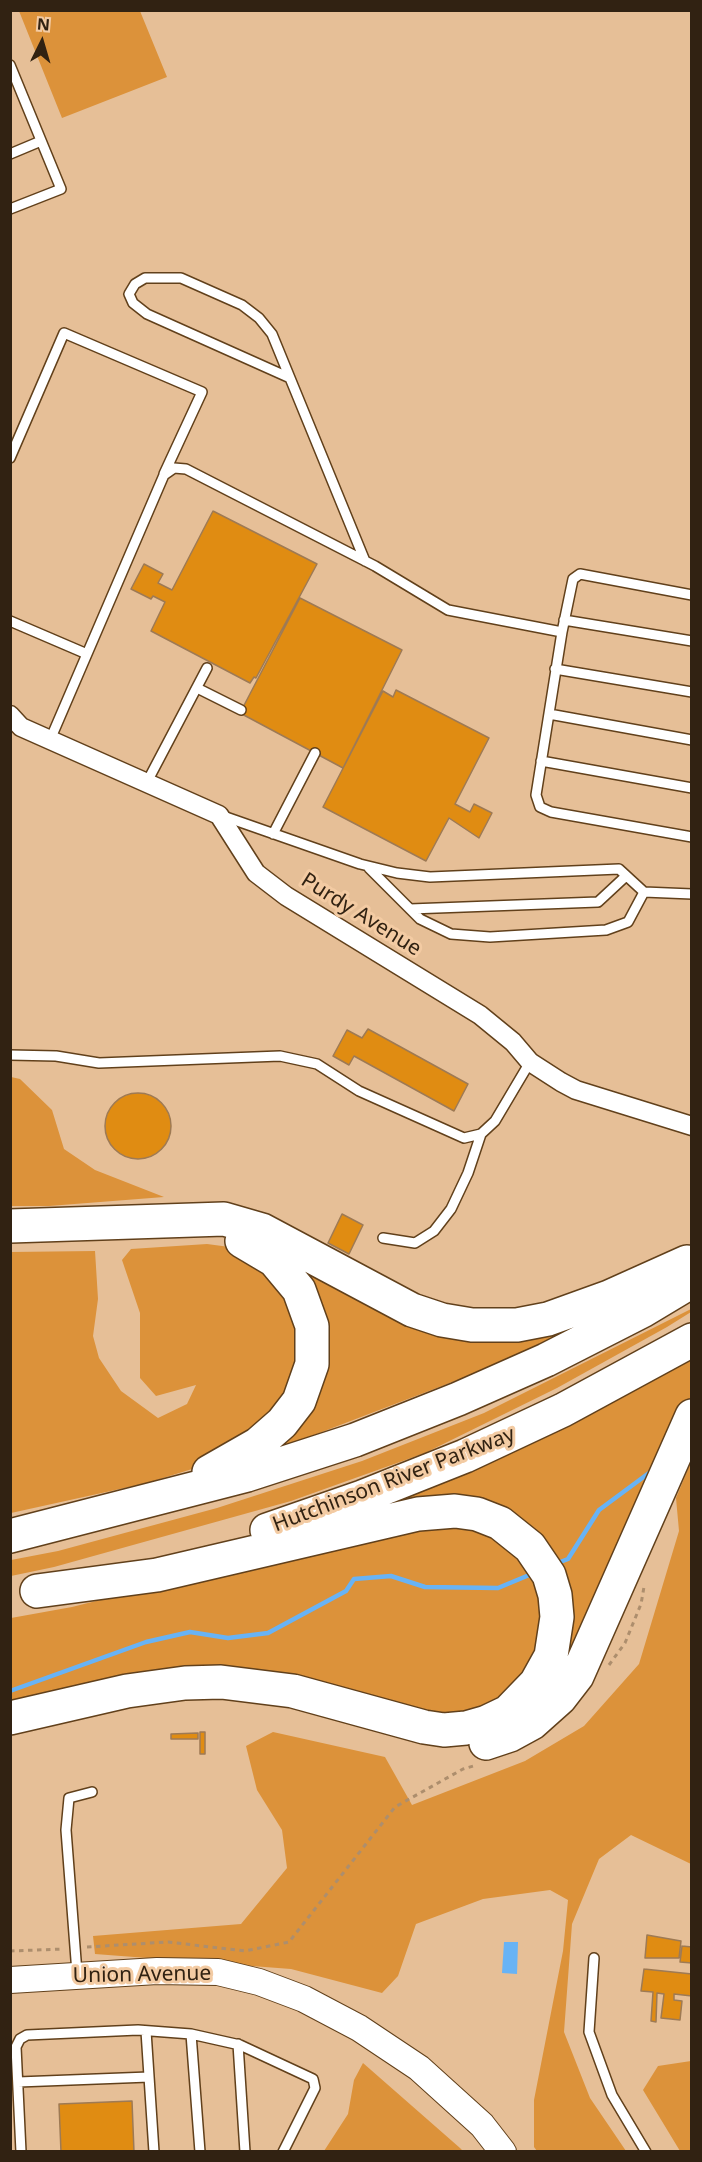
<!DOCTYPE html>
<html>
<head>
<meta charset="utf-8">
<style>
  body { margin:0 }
  #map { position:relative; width:702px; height:2162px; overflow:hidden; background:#e6bf97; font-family:"Noto Sans",sans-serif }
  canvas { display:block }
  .frame { position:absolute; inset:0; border:12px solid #312212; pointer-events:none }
  .north { position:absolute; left:12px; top:12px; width:60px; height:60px; -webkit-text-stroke:4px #f3cba3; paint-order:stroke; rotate:5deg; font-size:16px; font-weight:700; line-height:24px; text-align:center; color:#312212 }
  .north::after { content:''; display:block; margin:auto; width:21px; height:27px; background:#312212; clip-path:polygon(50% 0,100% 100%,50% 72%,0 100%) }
</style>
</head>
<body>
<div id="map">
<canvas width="702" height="2162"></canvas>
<div class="frame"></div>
<div class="north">N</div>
</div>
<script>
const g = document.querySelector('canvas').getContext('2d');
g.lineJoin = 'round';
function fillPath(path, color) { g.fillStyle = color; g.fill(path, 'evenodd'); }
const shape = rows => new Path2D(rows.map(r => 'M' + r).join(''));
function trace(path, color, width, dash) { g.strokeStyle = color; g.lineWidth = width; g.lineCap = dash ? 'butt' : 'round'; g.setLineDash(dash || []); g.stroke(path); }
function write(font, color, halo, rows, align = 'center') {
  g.font = font + ' "Noto Sans",sans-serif'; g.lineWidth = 6; g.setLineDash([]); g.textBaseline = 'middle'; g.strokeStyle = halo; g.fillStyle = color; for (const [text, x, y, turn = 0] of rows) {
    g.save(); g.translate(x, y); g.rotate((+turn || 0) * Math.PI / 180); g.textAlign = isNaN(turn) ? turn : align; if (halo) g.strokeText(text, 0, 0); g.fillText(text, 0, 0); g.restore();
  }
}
const green = shape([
  [19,11,140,11,167,77,62,118],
  [11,1077,20,1079,52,1110,64,1149,95,1170,164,1197,49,1206,11,1206],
  [207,1244,237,1248,269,1266,301,1329,294,1374,284,1399,260,1430,205,1465,147,1483,11,1513,10,1252,95,1251,98,1299,93,1336,99,1358,121,1391,158,1418,187,1404,196,1385,156,1396,140,1378,140,1313,122,1260,131,1249],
  [285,1258,395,1312,579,1325,502,1363,267,1453,314,1391],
  [691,1309,691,1312,667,1327,557,1388,425,1453,291,1501,54,1567,11,1576,11,1560,58,1551,217,1508,362,1461,484,1413],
  [691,1355,691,1401,560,1686,561,1646,530,1533,374,1509],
  [691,1462,691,1864,631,1835,599,1859,572,1924,564,2032,590,2098,626,2151,537,2151,534,2147,534,2100,563,1951,568,1900,550,1890,483,1899,416,1924,398,1976,382,1993,291,1969,95,1954,93,1936,241,1924,287,1868,282,1830,257,1790,246,1746,273,1732,385,1757,412,1805,525,1761,584,1726,639,1664,679,1531,676,1498],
  [447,1518,517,1547,547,1600,533,1670,506,1701,438,1720,306,1682,11,1707,11,1618,72,1607,392,1527],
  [691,2061,691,2151,680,2151,643,2090,658,2066],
  [363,2063,460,2148,463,2151,324,2151,348,2114,354,2080]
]);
const water = shape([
  [504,1942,518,1942,517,1974,502,1973]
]);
const stream = shape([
  [555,1564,568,1559,599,1510,653,1470],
  [10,1691,146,1642,190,1632,228,1638,268,1633,346,1591,354,1579,391,1576,425,1587,498,1588,534,1573]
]);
const building = shape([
  [213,511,317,564,256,678,254,677,250,683,151,631,165,602,153,596,151,599,131,589,144,564,163,574,158,583,172,590,213,511],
  [300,598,402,650,343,768,240,713,300,598],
  [396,690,489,738,455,804,470,812,474,804,492,813,479,838,449,818,426,861,323,807,383,691,393,697,396,690],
  [368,1029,468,1084,454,1111,354,1056,349,1065,333,1056,347,1030,362,1038,368,1029],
  '105 1126a33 33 0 1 1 66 0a33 33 0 1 1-66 0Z',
  [342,1214,363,1225,349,1254,328,1243,342,1214],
  [200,1732,205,1732,205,1754,200,1754,200,1732],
  [198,1733,198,1739,171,1739,171,1734,198,1733],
  [647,1935,681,1941,679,1958,645,1958,647,1935],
  [682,1946,692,1947,692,1963,680,1962,682,1946],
  [644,1969,692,1974,692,1996,674,1994,674,2000,682,2001,680,2020,661,2018,664,1994,657,1993,656,2022,651,2021,653,1992,641,1991,644,1969],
  [132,2101,134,2152,61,2152,59,2104,132,2101]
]);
const path = shape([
  [609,1665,625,1643,641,1604,644,1587],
  [87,1947,168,1942,245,1951,289,1942,395,1807,463,1769,477,1765],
  [10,1951,63,1949]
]);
const lane = shape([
  [10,65,61,189,10,209],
  [10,154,41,141],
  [290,378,147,314,133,303,129,294,135,284,145,278,181,278,242,305,259,318,272,334,290,378,365,561],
  [10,458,64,333,202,392,164,474],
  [564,620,692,641],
  [10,621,87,654],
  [562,632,573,579,580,574,692,595],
  [555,669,692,692],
  [197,688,241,710],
  [549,714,692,740],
  [50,740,164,475,174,468,186,469,375,566,448,610,562,632,536,795,540,807,551,812,692,837],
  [541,761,692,788],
  [147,782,207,668],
  [223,816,360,864,397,873,430,877,619,869,644,892,692,894],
  [273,834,315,753],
  [369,868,420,919,451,934,490,937,606,930,628,922,644,892],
  [410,909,598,902,626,876],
  [10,1055,56,1056,99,1063,280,1056,317,1064,359,1091,464,1138,481,1134,495,1121,530,1062],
  [383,1238,415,1243,434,1231,451,1209,468,1173,481,1134],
  [594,1958,589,2032,612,2095,646,2152],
  [77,1973,66,1830,69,1798,92,1792],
  [146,2031,154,2152],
  [191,2034,200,2152],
  [238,2044,245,2152],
  [18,2082,149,2077],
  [21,2152,16,2047,20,2039,27,2035,138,2030,191,2034,240,2045,313,2079,315,2088,283,2152]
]);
const street = shape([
  [10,715,21,727,219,815,256,873,286,896,480,1015,513,1042,530,1062,561,1082,576,1090,692,1126]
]);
const secondary = shape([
  [10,1980,157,1971,218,1972,259,1982,304,1999,359,2028,419,2068,482,2125,503,2152]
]);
const highway = shape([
  [10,1226,224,1219,262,1230,412,1310,442,1320,472,1325,517,1325,548,1319,609,1297,687,1262],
  [209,1472,258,1444,282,1423,299,1401,312,1364,312,1326,299,1290,274,1260,242,1241],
  [267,1530,362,1497,465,1456,563,1410,692,1340],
  [10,1536,247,1475,355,1440,458,1399,546,1360,642,1311,692,1281],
  [10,1718,127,1691,185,1683,221,1682,293,1691,424,1727,444,1730,466,1728,487,1722,508,1712,536,1683,551,1656,557,1617,555,1595,549,1575,530,1547,500,1523,477,1514,455,1511,418,1514,157,1575,37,1591],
  [486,1743,510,1735,532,1723,560,1698,577,1676,692,1416]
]);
const streetNames = [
  ["Purdy Avenue",361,915,32],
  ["Hutchinson River Parkway",394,1480,-21],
  ["Union Avenue",142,1975,-1]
];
fillPath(green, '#dc923a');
fillPath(water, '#68b3f5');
trace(stream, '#68b3f5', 4.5);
fillPath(building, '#e08c12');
trace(building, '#9e7a54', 1.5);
trace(lane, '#61401b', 12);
trace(street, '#61401b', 21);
trace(secondary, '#61401b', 28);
trace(highway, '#61401b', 36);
trace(path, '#ad8e6d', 3, [4.5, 4.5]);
trace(lane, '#fff', 9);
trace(street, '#fff', 18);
trace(secondary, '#fff', 26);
trace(highway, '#fff', 33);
write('21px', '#312212', '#f3cba3', streetNames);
</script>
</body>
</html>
